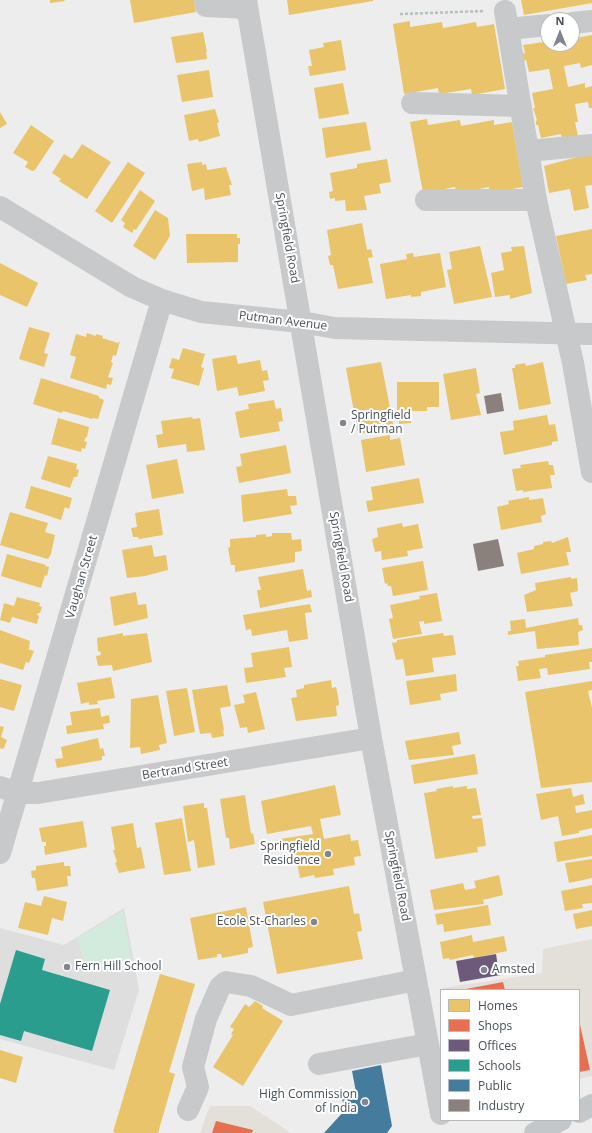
<!DOCTYPE html>
<html>
<head>
<meta charset="utf-8">
<style>
  body { margin:0 }
  #map { position:relative; width:592px; height:1133px; overflow:hidden; background:#ededed; font-family:"Open Sans",sans-serif }
  canvas { display:block }
  .legend { position:absolute; left:440px; top:989px; width:140px; height:132px; box-sizing:border-box; background:#fff; border:1px solid #b5b9bc; margin:0; padding:5px 7px; list-style:none; font-size:12px; color:#464f57 }
  .legend li { display:flex; align-items:center; gap:8px; height:20px }
  .legend b { width:20px; border:1px solid #b5b9bc }
  .north { position:absolute; left:540px; top:12px; width:40px; height:40px; box-sizing:border-box; background:#fff; border:1px solid #b5b9bc; border-radius:50%; rotate:0deg; font-size:11px; font-weight:700; line-height:16px; text-align:center; color:#464f57 }
  .north::after { content:''; display:block; margin:auto; width:14px; height:18px; background:#80868c; clip-path:polygon(50% 0,100% 100%,50% 72%,0 100%) }
</style>
</head>
<body>
<div id="map">
<canvas width="592" height="1133"></canvas>
<ul class="legend">
<li><b style="height:11px;background:#e9c46a"></b>Homes</li>
<li><b style="height:11px;background:#e76f51"></b>Shops</li>
<li><b style="height:11px;background:#6d597a"></b>Offices</li>
<li><b style="height:11px;background:#2a9d8f"></b>Schools</li>
<li><b style="height:11px;background:#457b9d"></b>Public</li>
<li><b style="height:11px;background:#8a817c"></b>Industry</li>
</ul>
<div class="north">N</div>
</div>
<script>
const g = document.querySelector('canvas').getContext('2d');
g.lineJoin = 'round';
function fillPath(path, color) { g.fillStyle = color; g.fill(path, 'evenodd'); }
const shape = rows => new Path2D(rows.map(r => 'M' + r).join(''));
function trace(path, color, width, dash) { g.strokeStyle = color; g.lineWidth = width; g.lineCap = dash ? 'butt' : 'round'; g.setLineDash(dash || []); g.stroke(path); }
function write(font, color, halo, rows, align = 'center') {
  g.font = font + ' "Open Sans",sans-serif'; g.lineWidth = 4; g.setLineDash([]); g.textBaseline = 'middle'; g.strokeStyle = halo; g.fillStyle = color; for (const [text, x, y, turn = 0] of rows) {
    g.save(); g.translate(x, y); g.rotate((+turn || 0) * Math.PI / 180); g.textAlign = isNaN(turn) ? turn : align; if (halo) g.strokeText(text, 0, 0); g.fillText(text, 0, 0); g.restore();
  }
}
const commercial = shape([
  [592,939,592,1076,579,1079,579,990,443,990,443,988,542,973,543,949],
  [210,1106,250,1106,291,1133,200,1133]
]);
const education = shape([
  [124,908,139,990,114,1070,0,1039,0,928,64,945]
]);
const green = shape([
  [123,911,132,965,116,972,86,966,77,938]
]);
const homes = shape([
  [50,0,64,0,65,1,50,3],
  [130,0,194,0,196,12,134,23],
  [287,0,373,0,373,1,289,15],
  [521,0,592,0,592,3,524,15],
  [410,21,410,27,442,22,443,28,476,22,477,27,494,24,505,89,472,95,471,89,439,94,438,88,404,94,393,24],
  [203,32,207,52,206,52,207,59,176,63,171,37],
  [572,32,574,32,576,38,592,35,592,65,581,68,580,63,564,66,568,87,585,83,585,88,592,86,592,108,589,108,588,102,575,104,578,122,575,122,578,136,562,139,561,134,541,138,538,125,536,125,536,121,537,120,533,108,535,108,532,93,553,89,549,69,529,72,526,60,523,61,522,54,525,53,523,45,544,42,543,39,548,38,548,44,572,44],
  [341,40,346,70,310,76,308,66,312,66,309,50,324,47,323,43],
  [209,70,213,97,182,102,177,75],
  [343,83,349,114,319,119,314,88],
  [215,109,219,122,217,123,220,136,199,142,198,139,189,141,184,115],
  [0,112,7,124,0,128],
  [427,119,428,125,460,120,461,126,494,120,494,125,512,122,523,187,490,193,489,187,457,193,455,187,423,193,410,122],
  [366,122,371,150,326,158,322,128],
  [31,125,54,141,35,170,32,171,25,167,28,162,13,153],
  [82,144,111,162,87,199,59,181,61,179,52,173,64,154,72,159],
  [592,153,592,185,585,186,589,208,574,211,570,189,549,193,544,166],
  [387,159,391,182,379,184,381,193,364,196,367,210,346,211,345,200,335,201,335,198,330,199,329,192,333,191,330,173,357,168,357,164],
  [128,162,145,173,112,223,95,211],
  [202,162,202,165,206,164,207,170,226,167,232,185,229,185,231,195,205,200,204,188,192,191,187,164],
  [140,190,155,201,136,230,134,229,132,233,123,227,125,223,121,220],
  [155,210,168,218,170,236,155,260,133,246],
  [362,223,367,250,371,249,373,257,368,258,373,283,338,289,333,265,330,265,328,256,331,255,327,230],
  [592,229,592,274,585,275,587,280,566,284,556,236],
  [186,234,237,234,237,238,240,238,240,244,238,244,238,262,187,263],
  [480,246,492,297,454,304,447,270,452,269,449,252],
  [524,246,532,293,510,299,510,295,495,297,491,273,504,270,501,253,512,251,511,247],
  [413,253,414,257,440,253,446,287,421,292,421,296,411,297,411,295,386,299,380,264,407,259,406,254],
  [0,263,38,283,27,307,0,295],
  [29,327,50,333,44,353,48,354,44,367,19,359],
  [87,333,96,336,96,334,103,336,102,338,118,343,120,341,116,356,113,355,111,362,113,363,108,377,113,378,111,385,107,384,106,389,70,378,76,357,70,355,76,334,86,337],
  [183,348,205,354,201,367,204,368,199,386,171,378,174,369,169,368,172,358,179,360],
  [236,355,238,364,260,360,262,371,267,370,269,380,263,381,265,391,239,396,237,387,217,391,212,359],
  [381,362,394,428,358,434,346,368],
  [543,362,551,404,519,410,512,368,515,368,515,365,525,363,526,366],
  [476,368,480,393,476,394,481,415,451,420,443,374],
  [41,378,99,396,99,398,104,400,98,419,93,418,92,419,63,411,62,413,33,404],
  [397,382,439,382,439,407,427,407,427,411,411,411,411,423,399,424,399,411,397,411],
  [274,400,276,409,281,408,282,415,283,421,278,422,280,431,240,438,235,412,249,409,248,404],
  [547,415,549,425,555,424,558,441,552,442,552,445,504,455,500,432,514,430,513,421],
  [192,417,193,419,200,418,205,450,187,452,186,444,158,448,156,435,163,434,161,421],
  [58,418,89,427,87,437,86,437,84,441,87,442,85,449,82,448,81,452,51,444],
  [390,435,390,440,400,438,405,465,366,472,361,440],
  [286,445,291,473,239,483,236,467,242,466,240,454],
  [48,456,77,464,76,469,79,470,77,477,74,477,70,488,41,479],
  [177,459,184,493,152,499,146,465],
  [548,461,549,465,553,465,555,475,550,475,552,488,523,492,523,490,516,491,512,469,521,468,520,465],
  [419,478,424,503,368,512,366,501,373,500,371,487],
  [31,486,72,498,69,509,65,507,61,520,25,508],
  [287,489,288,496,296,496,297,505,290,506,292,514,243,522,241,495],
  [529,497,529,500,543,498,546,514,541,516,542,522,501,530,497,507,509,504,508,501],
  [159,509,163,535,139,539,138,537,133,537,131,528,137,527,135,513],
  [10,512,48,523,45,532,55,535,51,554,48,559,0,545],
  [402,523,403,527,418,524,423,548,407,551,408,556,382,560,381,551,375,552,372,539,378,537,377,528],
  [272,533,291,533,292,540,301,539,302,551,295,552,295,562,235,572,235,565,231,565,228,548,230,547,230,539,256,537,256,535,266,534,266,537,272,536],
  [568,537,571,552,566,552,569,565,521,574,517,553,534,549,534,546,543,544,543,542,551,541,552,543],
  [152,545,154,557,166,555,168,570,145,576,127,578,122,550],
  [7,554,46,565,45,566,49,567,47,576,45,575,41,588,1,576],
  [423,561,428,590,393,596,391,586,388,586,387,583,385,584,382,568],
  [303,569,307,591,311,590,312,597,260,608,257,590,261,590,258,577],
  [571,577,571,579,577,578,578,591,570,593,573,606,527,612,524,595,536,590,535,583],
  [136,592,138,605,146,604,148,618,114,626,110,597],
  [437,593,442,621,424,624,424,621,419,622,422,634,393,639,389,619,393,618,390,605,420,599,419,596],
  [17,597,40,603,39,606,42,607,40,613,38,613,37,615,39,616,37,624,12,617,10,623,0,620,4,603,14,606],
  [310,604,312,612,305,613,308,639,289,642,287,630,252,636,251,629,246,630,243,615],
  [578,618,579,625,582,625,583,630,578,632,579,645,537,649,535,631,508,635,508,631,511,631,510,621,525,619,526,628],
  [0,630,30,641,29,649,27,649,34,651,29,663,26,662,23,670,0,663],
  [123,633,123,636,147,633,152,662,113,671,112,665,98,666,96,656,101,655,100,651,98,652,97,638],
  [443,633,444,636,453,635,456,655,432,658,434,672,406,676,403,659,396,660,392,643,397,642,397,640],
  [289,647,292,667,284,668,286,677,246,683,244,668,253,667,251,653],
  [592,648,592,662,589,662,590,669,548,675,547,668,539,669,541,678,518,681,516,666,519,666,518,661,545,657,545,655],
  [456,674,457,691,440,694,441,700,410,705,406,681],
  [111,677,115,698,97,701,98,704,89,705,89,702,81,704,77,683],
  [0,679,22,685,14,711,0,707],
  [331,680,332,688,336,687,338,696,339,705,336,706,337,716,296,721,291,698,297,697,296,690,304,688,304,685],
  [592,681,592,690,588,691,592,708,592,782,541,788,525,692],
  [227,685,231,706,220,708,224,730,223,730,224,736,212,738,211,733,200,734,192,690],
  [187,688,195,732,174,736,166,691],
  [256,692,265,729,248,733,247,727,240,728,234,705,245,703,243,695],
  [158,695,167,743,159,745,160,750,141,754,140,747,130,748,131,699],
  [100,708,101,717,109,715,110,723,103,724,104,729,67,734,66,726,72,725,70,712],
  [0,726,4,727,1,737,7,740,4,748,2,749,0,748],
  [459,732,461,744,452,746,454,755,409,760,405,741],
  [98,738,100,749,103,748,105,756,102,756,102,760,57,768,55,759,63,758,61,747],
  [475,754,478,774,414,784,411,765],
  [335,785,341,815,320,819,324,839,350,834,351,841,358,840,361,856,354,857,355,865,333,869,334,875,315,878,314,875,300,878,295,852,291,852,290,845,281,846,280,839,313,834,311,826,267,834,261,801],
  [453,786,453,788,467,786,467,789,476,788,481,815,472,816,473,819,482,818,486,846,477,847,478,852,436,859,435,858,424,793,437,791,436,789],
  [571,788,573,797,583,794,585,804,575,806,576,813,592,810,592,828,579,831,579,833,562,836,558,816,541,820,536,794],
  [245,795,251,834,253,833,255,844,230,849,229,838,226,838,220,799],
  [204,803,204,808,207,808,215,865,198,868,194,840,188,842,183,806],
  [182,818,191,871,164,875,155,823],
  [83,821,87,847,45,855,44,846,46,846,46,842,42,842,39,828],
  [133,823,137,848,141,847,145,868,119,873,115,863,117,862,113,850,115,850,111,827],
  [592,835,592,856,557,862,554,842],
  [592,859,592,878,569,883,565,863],
  [64,862,64,866,70,866,71,876,67,876,68,886,37,891,35,878,32,878,31,871,36,870,36,866],
  [499,875,503,895,483,900,484,904,434,910,430,890,463,883,465,890,476,888,474,881],
  [592,885,592,903,582,904,583,908,565,911,561,891],
  [349,886,354,914,359,913,362,931,357,932,363,959,277,974,263,902],
  [44,896,67,902,63,921,52,918,48,935,18,928,25,902,41,906],
  [488,905,491,925,444,932,443,924,437,925,435,914],
  [246,907,253,947,248,948,248,953,222,958,221,954,217,954,217,957,198,960,190,918],
  [592,910,592,926,576,929,573,914],
  [472,935,473,942,504,936,507,951,474,958,473,955,450,960,449,958,443,959,440,942],
  [160,974,195,984,169,1072,175,1074,158,1133,116,1133,113,1132],
  [255,1001,263,1006,262,1008,283,1021,243,1086,213,1067,233,1035,231,1034,234,1029,230,1027,245,1004,249,1007],
  [0,1050,23,1057,16,1083,0,1078]
]);
const shops = shape([
  [503,982,505,990,466,990,466,989],
  [579,1020,590,1070,579,1072],
  [216,1121,253,1130,252,1133,212,1133]
]);
const offices = shape([
  [496,954,498,967,510,965,512,973,460,982,456,961]
]);
const schools = shape([
  [16,950,45,959,42,970,110,990,92,1051,24,1031,21,1041,0,1035,0,1004]
]);
const public = shape([
  [381,1065,392,1126,387,1133,324,1133,345,1110,341,1095,356,1092,352,1071]
]);
const industry = shape([
  [501,393,504,411,487,414,484,396],
  [498,539,504,566,478,571,473,544]
]);
const path = shape([
  [400,14,484,11]
]);
const minor = shape([
  [205,0,206,6,247,8],
  [246,0,371,738,441,1114],
  [505,11,536,200,573,363,592,472],
  [572,23,592,21],
  [508,29,548,25],
  [412,103,521,106],
  [528,151,592,145],
  [426,200,536,200],
  [0,207,132,287,162,300,201,312,301,322,335,328,592,334],
  [0,787,18,793,38,793,371,738],
  [0,853,162,300],
  [319,1064,428,1044],
  [188,1110,198,1087,193,1067,206,1019,220,987,226,982,251,986,291,1005,416,980]
]);
const major = shape([
  [579,1112,592,1105],
  [535,1133,561,1120]
]);
const markers = [
  [343,423,4,"#80868c"],
  [328,854,4,"#80868c"],
  [314,922,4,"#80868c"],
  [67,967,4,"#80868c"],
  [484,970,4,"#80868c"],
  [365,1102,4,"#80868c"]
];
const streetNames = [
  ["Springfield Road",287,238,80],
  ["Putman Avenue",283,321,7],
  ["Springfield Road",341,557,80],
  ["Vaughan Street",82,577,-74],
  ["Bertrand Street",185,769,-9],
  ["Springfield Road",397,876,79]
];
const poiNames = [
  ["Springfield",351,416],
  ["/ Putman",351,430],
  ["Springfield",320,847,"right"],
  ["Residence",320,861,"right"],
  ["Ecole St-Charles",306,922,"right"],
  ["Fern Hill School",75,967],
  ["Amsted",492,970],
  ["High Commission",357,1095,"right"],
  ["of India",357,1109,"right"]
];
fillPath(commercial, '#e3e0da');
fillPath(education, '#dfdede');
fillPath(green, '#d3ebdc');
fillPath(homes, '#e9c46a');
fillPath(shops, '#e76f51');
fillPath(offices, '#6d597a');
fillPath(schools, '#2a9d8f');
fillPath(public, '#457b9d');
fillPath(industry, '#8a817c');
trace(path, '#b6c0bd', 2.5, [3, 2]);
trace(minor, '#c7c9cb', 22);
trace(major, '#c3c7c9', 22);
for (const [x, y, r, color] of markers) { const dot = new Path2D(); dot.arc(x, y, r, 0, 2 * Math.PI); g.fillStyle = color; g.fill(dot); trace(dot, '#fff', 1.5); }
write('12px', '#464f57', '#fff', streetNames);
write('12px', '#464f57', '#fff', poiNames, 'left');
</script>
</body>
</html>
